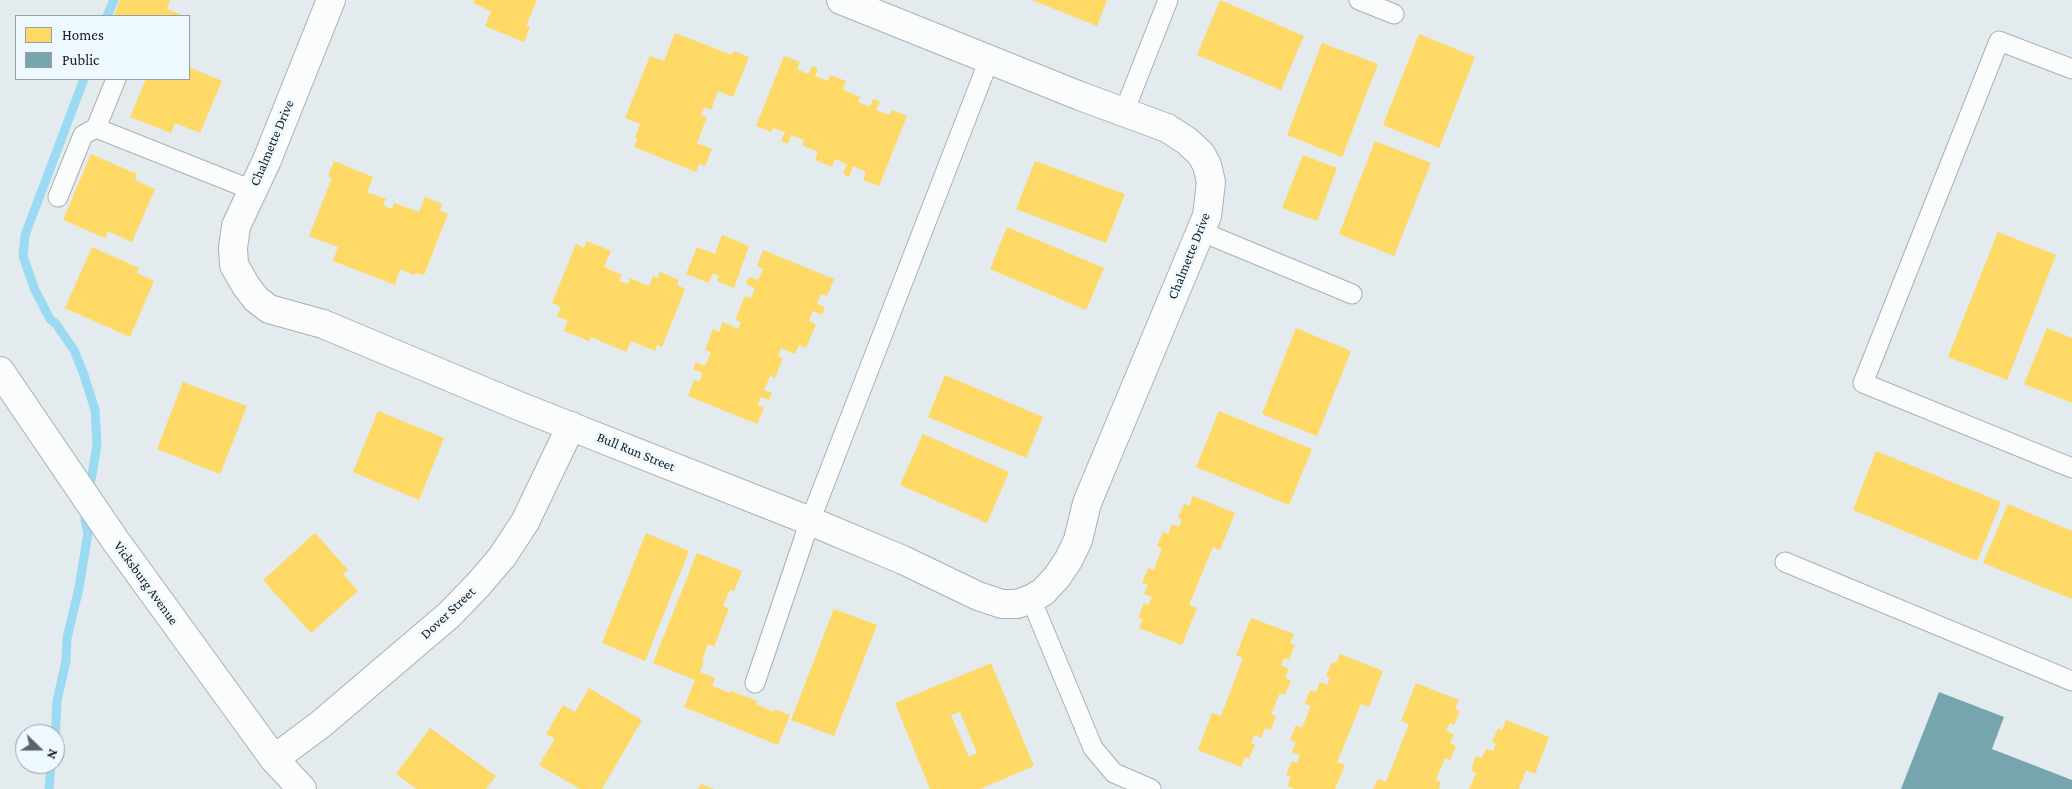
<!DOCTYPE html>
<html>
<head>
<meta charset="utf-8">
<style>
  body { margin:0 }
  #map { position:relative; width:2072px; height:789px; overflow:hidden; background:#e3ebee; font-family:"Crimson Pro",serif }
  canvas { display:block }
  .legend { position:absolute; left:15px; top:15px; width:175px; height:65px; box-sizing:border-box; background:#edf9ff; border:1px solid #97a0a4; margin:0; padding:6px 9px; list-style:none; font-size:15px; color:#161a1c }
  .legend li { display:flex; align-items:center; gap:10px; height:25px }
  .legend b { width:25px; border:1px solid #97a0a4 }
  .north { position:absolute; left:15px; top:724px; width:50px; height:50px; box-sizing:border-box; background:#edf9ff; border:1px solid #97a0a4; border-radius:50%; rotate:112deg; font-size:14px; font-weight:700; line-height:20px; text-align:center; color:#161a1c }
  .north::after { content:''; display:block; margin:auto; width:18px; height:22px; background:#5e6366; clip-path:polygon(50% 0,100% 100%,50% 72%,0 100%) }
</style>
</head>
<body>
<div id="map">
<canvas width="2072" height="789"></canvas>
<ul class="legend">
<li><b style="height:14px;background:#ffd966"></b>Homes</li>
<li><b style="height:14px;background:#76a5af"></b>Public</li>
</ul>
<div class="north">N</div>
</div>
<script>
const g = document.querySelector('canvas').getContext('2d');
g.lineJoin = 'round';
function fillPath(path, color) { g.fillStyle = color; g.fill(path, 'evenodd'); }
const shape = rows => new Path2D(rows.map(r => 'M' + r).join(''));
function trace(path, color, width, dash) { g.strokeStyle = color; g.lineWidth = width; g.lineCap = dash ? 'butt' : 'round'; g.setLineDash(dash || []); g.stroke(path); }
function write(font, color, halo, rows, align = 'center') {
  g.font = font + ' "Crimson Pro",serif'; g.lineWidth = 5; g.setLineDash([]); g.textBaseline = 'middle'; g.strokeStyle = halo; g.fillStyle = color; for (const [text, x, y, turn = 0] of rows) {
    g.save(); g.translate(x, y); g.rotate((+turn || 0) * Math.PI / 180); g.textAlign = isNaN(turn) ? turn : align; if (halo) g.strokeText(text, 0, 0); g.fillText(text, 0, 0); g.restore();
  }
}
const homes = shape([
  [120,0,170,0,167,9,180,14,180,16,114,16],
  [474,0,537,0,526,26,530,27,524,42,485,26,491,11,473,3],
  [1032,0,1107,0,1097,26],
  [1220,0,1304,36,1281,90,1197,55],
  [675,33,732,55,734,51,749,57,733,97,718,91,711,110,704,107,701,115,707,117,697,143,712,149,705,166,699,164,696,172,634,147,637,139,635,138,640,124,625,118,650,56,664,61],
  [1419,34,1475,57,1439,148,1383,125],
  [1322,43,1378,64,1342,157,1287,135],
  [784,56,800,62,797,69,808,74,812,66,818,68,815,76,828,81,830,75,846,81,843,90,860,97,858,102,870,107,873,99,880,102,876,110,889,115,892,110,907,116,879,186,863,180,866,172,853,166,849,177,843,174,847,164,835,159,832,167,815,160,818,152,802,145,804,140,791,135,788,144,781,141,785,132,773,128,771,132,756,126],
  [189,67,222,81,200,133,175,123,171,133,130,117,146,79,189,79],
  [1375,141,1431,163,1394,256,1339,234],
  [91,154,137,174,135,180,155,189,132,242,108,231,105,238,63,220],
  [1303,155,1337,168,1317,221,1282,208],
  [334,161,373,177,367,192,386,199,383,205,392,209,394,203,419,212,425,197,442,204,440,210,448,214,424,275,415,273,414,275,400,269,395,285,333,261,338,247,309,236,332,178,328,176],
  [1035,161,1125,194,1106,243,1016,209],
  [1007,227,1104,268,1086,310,990,269],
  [1998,232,2056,255,2007,380,1948,357],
  [722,235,749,246,734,288,717,281,719,276,713,273,709,283,686,274,697,247,715,254],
  [587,241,611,251,604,267,622,275,619,281,628,284,630,278,649,286,653,276,658,278,660,272,679,280,677,285,685,289,662,347,657,345,655,351,631,341,626,352,591,337,589,341,564,331,568,321,557,316,561,307,552,303,576,244,584,248],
  [92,247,139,268,137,273,154,281,130,337,65,308],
  [763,250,834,279,827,296,821,294,817,304,825,307,822,315,813,311,809,321,816,324,806,348,799,345,795,354,781,348,778,356,783,358,775,378,770,376,764,390,772,393,769,400,761,397,758,405,764,408,757,424,688,396,694,380,699,382,703,373,693,369,696,362,705,366,711,352,705,350,713,329,719,332,723,322,738,329,741,322,735,320,745,296,751,298,755,288,746,284,749,277,758,280,763,269,757,266],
  [1296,328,1351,351,1317,436,1262,414],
  [2047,328,2072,338,2072,403,2024,384],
  [945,375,1043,417,1026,458,928,417],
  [183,382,247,406,220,474,157,449],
  [378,411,444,438,419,500,353,472],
  [1219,411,1312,449,1289,505,1196,467],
  [923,434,1009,472,987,523,900,485],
  [1876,451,2001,502,1977,561,1853,510],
  [1193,496,1235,513,1220,550,1213,547,1189,605,1197,608,1182,645,1139,628,1143,619,1138,618,1144,603,1148,605,1152,597,1144,594,1148,585,1142,583,1148,568,1154,570,1162,548,1157,546,1163,532,1168,534,1172,524,1179,527,1182,520,1178,518,1184,504,1189,506],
  [2008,504,2072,531,2072,599,1983,563],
  [315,533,348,570,343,574,358,591,311,633,263,580],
  [646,533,689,551,645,661,602,643],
  [697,553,742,571,734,591,730,590,723,606,729,608,714,647,708,644,702,660,704,661,700,672,715,678,712,686,730,693,731,691,757,701,756,704,774,712,775,709,790,715,778,745,684,707,695,680,653,663],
  [834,609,877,625,834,736,791,720],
  [1251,618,1294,634,1290,643,1295,645,1289,660,1284,658,1281,665,1289,669,1285,678,1291,680,1285,695,1280,693,1271,714,1276,716,1271,730,1265,728,1261,738,1254,735,1251,743,1255,744,1249,759,1245,757,1241,767,1198,750,1212,713,1221,716,1243,658,1236,655],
  [1340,654,1383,671,1369,707,1361,704,1337,762,1345,765,1335,789,1295,789,1287,786,1291,777,1286,775,1292,761,1297,763,1300,755,1292,752,1296,742,1290,740,1296,725,1302,728,1311,706,1305,704,1310,690,1316,692,1320,682,1327,685,1330,678,1326,676,1332,662,1336,663],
  [991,663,1034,766,980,789,930,789,895,703],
  [960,712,977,753,969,757,951,715],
  [1416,683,1459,700,1455,709,1460,711,1454,725,1450,723,1446,731,1454,734,1450,743,1456,746,1450,760,1445,758,1436,780,1441,782,1439,789,1373,789,1378,779,1386,782,1409,724,1401,721],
  [589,688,642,720,602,789,580,789,539,765,555,739,546,734,563,705,575,712],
  [1506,720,1549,737,1535,774,1526,770,1519,789,1469,789,1476,773,1471,770,1476,756,1482,758,1486,749,1493,751,1496,744,1492,742,1498,728,1502,730],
  [430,728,496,776,486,789,417,789,396,774],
  [701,784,714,789,698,789]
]);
const public = shape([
  [1939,692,2004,717,1992,749,2072,780,2072,789,1901,789]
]);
const stream = shape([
  [107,16,114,0],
  [84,79,25,235,23,256,34,288,50,319,56,324,74,350,84,375,95,410,97,445,89,492],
  [55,741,57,701,66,661,67,638,79,588,88,533,85,520,86,510],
  [49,789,51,764]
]);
const lane = shape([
  [1359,0,1394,14],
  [2072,69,1999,41,1863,383,2072,468],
  [116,79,96,128,252,190],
  [1124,112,1168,0],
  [58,197,83,135,96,128],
  [1202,232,1352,294],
  [1785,562,2072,681],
  [1031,599,1093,748,1114,773,1151,789],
  [755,683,810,521,989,60]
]);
const street = shape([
  [331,0,267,160,236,226,233,248,234,265,246,286,256,299,269,309,323,324,519,406,810,521,903,560,978,596,1002,604,1017,604,1031,599,1043,592,1057,577,1069,559,1078,540,1087,503,1207,216,1211,182,1207,165,1201,154,1187,141,1167,128,1080,96,841,0],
  [0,371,115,540,274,759,321,724,449,615,478,585,502,557,525,522,571,426]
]);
const secondary = shape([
  [274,759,302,789]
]);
const streetNames = [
  ["Chalmette Drive",272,143,-67],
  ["Chalmette Drive",1189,256,-68],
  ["Bull Run Street",636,452,22],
  ["Vicksburg Avenue",146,583,54],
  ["Dover Street",448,613,-43]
];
fillPath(homes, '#ffd966');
fillPath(public, '#76a5af');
trace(stream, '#9adaf3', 9);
trace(lane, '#aab0b2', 21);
trace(street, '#aab0b2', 30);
trace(secondary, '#aab0b2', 30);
trace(lane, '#fbfcfc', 19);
trace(street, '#fbfcfc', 28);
trace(secondary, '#fbfcfc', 28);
write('14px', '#161a1c', '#edf9ff', streetNames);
</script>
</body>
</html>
